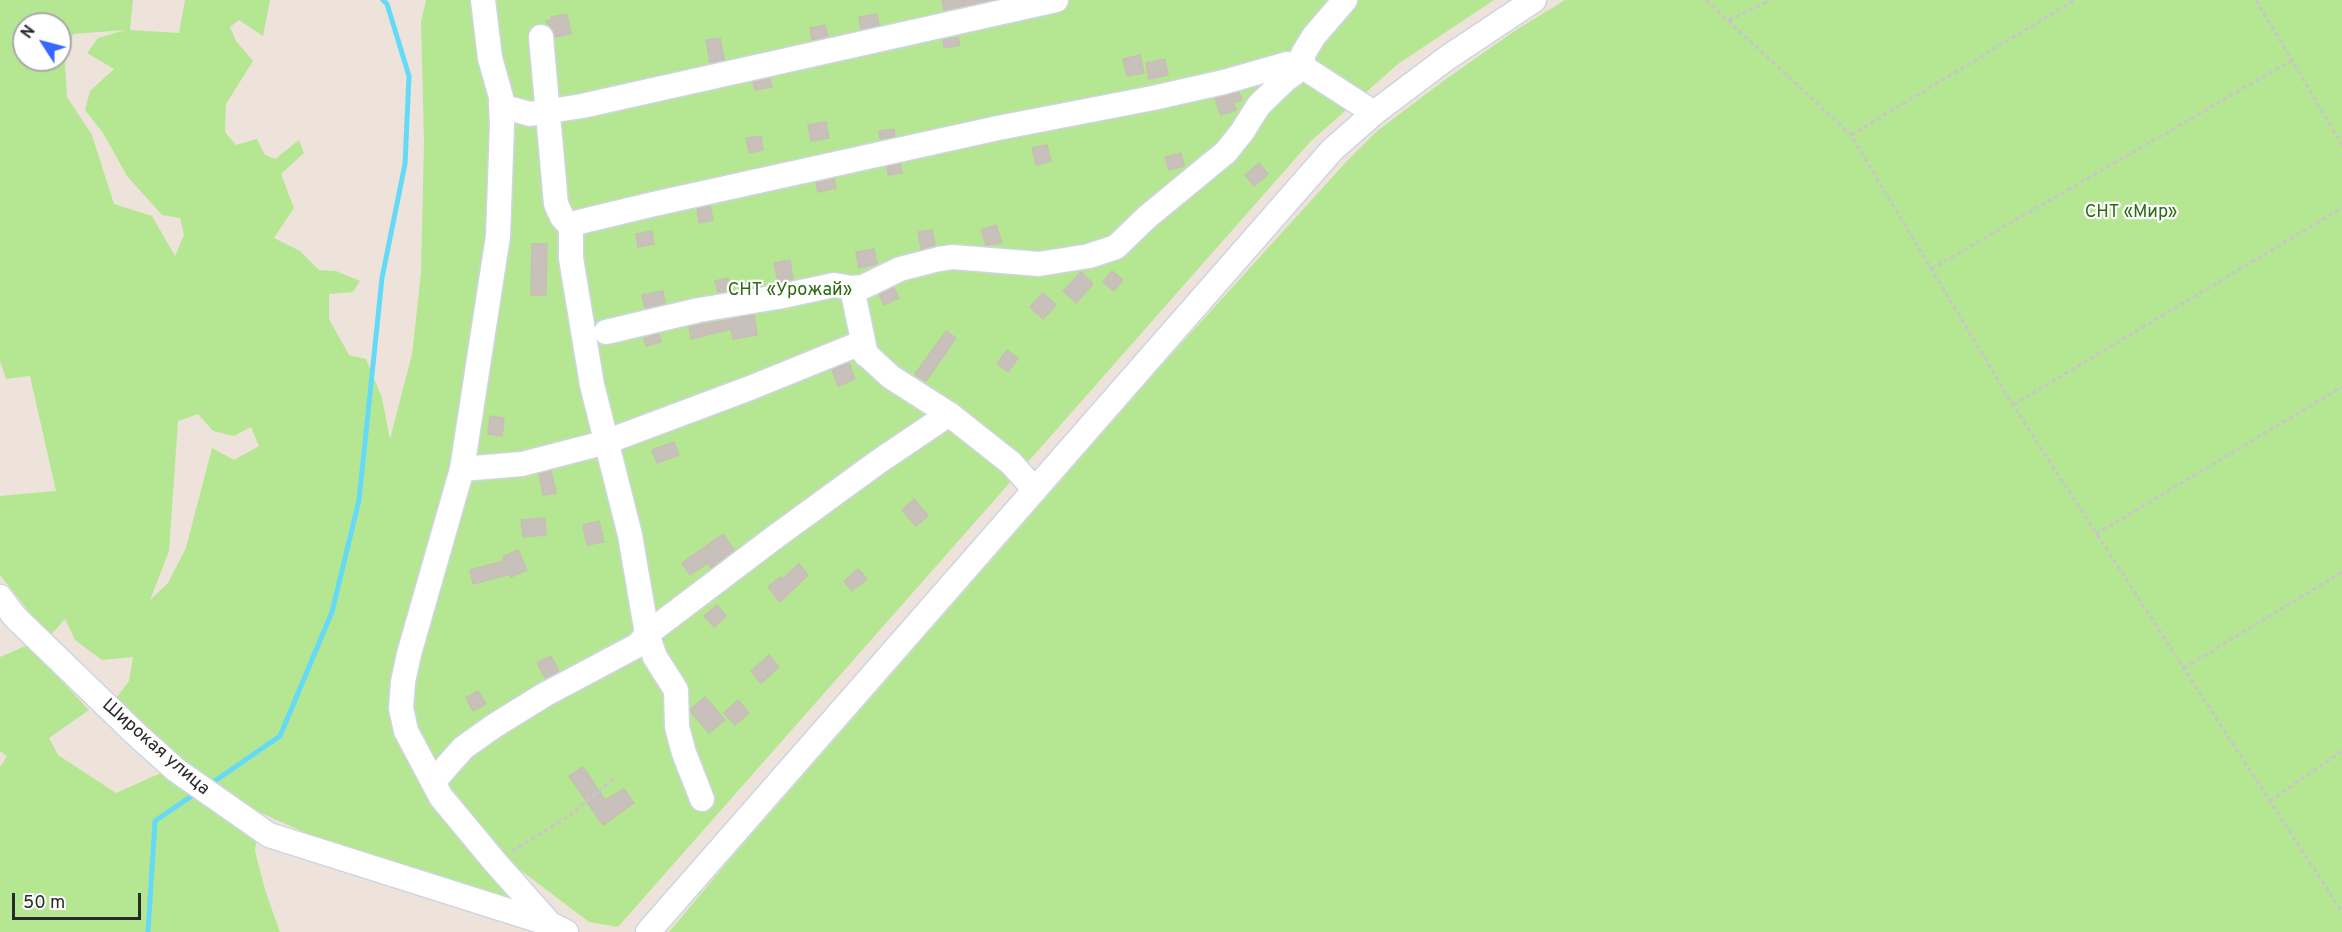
<!DOCTYPE html>
<html>
<head>
<meta charset="utf-8">
<style>
  body { margin:0 }
  #map { position:relative; width:2342px; height:932px; overflow:hidden; background:#ede3da; font-family:Overpass,sans-serif }
  canvas { display:block }
  .north { position:absolute; left:12px; top:12px; width:60px; height:60px; box-sizing:border-box; background:#fff; border:2px solid #a9a9a9; border-radius:50%; rotate:306deg; font-size:16px; font-weight:700; line-height:24px; text-align:center; color:#292929 }
  .north::after { content:''; display:block; margin:auto; width:21px; height:27px; background:#3468ff; clip-path:polygon(50% 0,100% 100%,50% 72%,0 100%) }
  .scale { position:absolute; left:12px; top:893px; width:129px; height:27px; box-sizing:border-box; border:3px solid #292929; border-top:0; padding-left:8px; font-size:18px; line-height:21px; white-space:nowrap; color:#292929; -webkit-text-stroke:4px #fff; paint-order:stroke }
</style>
</head>
<body>
<div id="map">
<canvas width="2342" height="932"></canvas>
<div class="north">N</div>
<div class="scale">50 m</div>
</div>
<script>
const g = document.querySelector('canvas').getContext('2d');
g.lineJoin = 'round';
function fillPath(path, color) { g.fillStyle = color; g.fill(path, 'evenodd'); }
const shape = rows => new Path2D(rows.map(r => 'M' + r).join(''));
function trace(path, color, width, dash) { g.strokeStyle = color; g.lineWidth = width; g.lineCap = dash ? 'butt' : 'round'; g.setLineDash(dash || []); g.stroke(path); }
function write(font, color, halo, rows, align = 'center') {
  g.font = font + ' Overpass,sans-serif'; g.lineWidth = 4.5; g.setLineDash([]); g.textBaseline = 'middle'; g.strokeStyle = halo; g.fillStyle = color; for (const [text, x, y, turn = 0] of rows) {
    g.save(); g.translate(x, y); g.rotate((+turn || 0) * Math.PI / 180); g.textAlign = isNaN(turn) ? turn : align; if (halo) g.strokeText(text, 0, 0); g.fillText(text, 0, 0); g.restore();
  }
}
const green = shape([
  [0,0,133,0,130,30,179,33,185,0,270,0,263,36,239,20,230,27,236,41,253,61,226,104,225,132,236,145,257,139,265,155,275,159,299,140,304,153,281,174,294,208,274,238,300,251,319,270,336,271,360,281,353,292,329,294,329,319,349,355,366,359,382,398,390,439,412,354,421,273,424,141,421,22,426,0,477,0,496,129,491,225,465,392,398,732,517,888,515,906,312,836,222,795,114,701,129,681,133,657,102,660,75,640,65,619,49,637,0,575,0,496,56,491,30,376,6,379,0,361],
  [24,24,60,24,60,60,24,60],
  [125,30,98,38,87,53,114,69,90,91,85,110,103,133,127,176,162,215,180,218,184,235,175,256,152,216,114,204,92,135,67,97,65,63,73,34],
  [198,414,213,431,234,436,251,427,259,446,234,460,212,448,186,548,168,583,150,600,169,551,178,421],
  [496,0,1494,0,1398,64,1310,142,618,927,589,922,519,869,454,799,407,708,466,467,504,115],
  [1565,0,2342,0,2342,932,669,932,730,859,1160,367,1346,162,1377,131,1446,79,1516,30],
  [28,645,89,710,49,738,58,755,116,793,163,772,257,836,255,851,266,893,280,932,0,932,0,767,7,756,0,751,0,657]
]);
const stream = shape([
  [209,785,280,736,332,612,359,500,382,278,405,164,409,76,387,4,383,0],
  [148,932,155,821,196,793]
]);
const building = shape([
  [942,0,991,0,944,10,942,0],
  [567,14,571,34,555,37,553,29,546,21,552,20,551,17,567,14],
  [877,14,879,25,861,29,859,17,877,14],
  [825,25,828,36,812,40,810,28,825,25],
  [958,37,960,45,944,48,943,40,958,37],
  [720,38,724,60,710,63,706,40,720,38],
  [1140,55,1144,73,1127,76,1123,59,1140,55],
  [1165,59,1168,75,1149,79,1146,63,1165,59],
  [770,79,772,87,755,90,753,82,770,79],
  [1239,92,1242,100,1233,103,1236,110,1221,115,1215,99,1239,92],
  [826,122,829,138,811,141,808,125,826,122],
  [894,129,895,136,880,139,879,131,894,129],
  [761,136,763,150,749,153,746,138,761,136],
  [1047,145,1051,161,1036,165,1032,148,1047,145],
  [1181,153,1184,166,1169,170,1165,157,1181,153],
  [1259,163,1268,174,1254,186,1245,175,1259,163],
  [900,164,902,173,888,175,887,167,900,164],
  [834,179,836,188,818,192,816,183,834,179],
  [710,206,713,220,699,223,697,209,710,206],
  [996,225,1002,243,986,245,981,230,996,225],
  [932,230,935,245,921,249,918,232,932,230],
  [652,231,654,244,638,247,636,234,652,231],
  [532,244,547,244,546,295,531,295,532,244],
  [874,249,877,264,859,268,856,252,874,249],
  [790,260,793,279,778,282,774,263,790,260],
  [1112,271,1123,280,1114,291,1103,282,1112,271],
  [1081,272,1093,284,1076,303,1063,291,1081,272],
  [728,278,731,290,718,292,715,281,728,278],
  [894,288,899,298,884,305,879,295,894,288],
  [663,291,665,303,645,308,642,295,663,291],
  [1043,293,1056,305,1043,319,1030,307,1043,293],
  [754,315,757,335,733,339,731,329,691,339,689,327,754,315],
  [946,331,956,338,926,381,915,374,946,331],
  [659,334,661,342,646,346,644,338,659,334],
  [1007,350,1018,358,1008,372,997,364,1007,350],
  [849,363,855,379,838,386,832,370,849,363],
  [490,416,504,418,502,436,488,434,490,416],
  [674,442,679,455,657,463,652,450,674,442],
  [551,471,556,493,543,495,539,474,551,471],
  [914,499,928,516,916,526,902,510,914,499],
  [545,518,546,535,523,537,521,520,545,518],
  [599,521,604,542,587,545,583,525,599,521],
  [723,534,734,550,711,568,708,563,690,575,682,563,723,534],
  [518,550,527,570,511,577,510,574,473,584,470,570,504,561,503,557,518,550],
  [799,564,808,575,780,602,768,587,780,577,782,579,799,564],
  [858,569,867,579,852,591,844,581,858,569],
  [717,605,726,616,714,627,704,616,717,605],
  [769,655,779,667,761,683,751,671,769,655],
  [551,656,559,671,545,678,537,663,551,656],
  [478,691,486,704,473,711,466,698,478,691],
  [705,697,725,720,709,733,691,712,691,709,705,697],
  [738,700,749,713,735,725,724,713,738,700],
  [583,767,605,800,624,789,634,803,603,825,569,776,583,767]
]);
const path = shape([
  [1706,0,1851,135,2013,405,2342,912],
  [2256,0,2342,145],
  [1729,20,1771,0],
  [1851,135,2075,0],
  [1931,269,2292,60],
  [2013,405,2342,208],
  [2096,534,2342,387],
  [2184,668,2342,572],
  [2270,801,2342,751],
  [512,851,566,818,616,777]
]);
const minor = shape([
  [483,0,490,58,501,97,502,126,498,236,462,469,409,654,403,682,401,708,406,731,441,797,495,862,550,924],
  [541,37,556,204,562,217,571,227,571,258,592,385,630,535,647,634,655,657,676,690,677,727,684,753,702,799],
  [501,106,530,114,582,106,1056,0],
  [571,227,579,222,654,204,998,128,1153,98,1224,82,1287,64,1303,67,1303,54,1314,36,1345,0],
  [852,288,863,287,900,269,939,259,953,257,1039,264,1089,256,1116,247,1147,217,1226,152,1242,132,1259,105,1285,80,1303,67,1374,113],
  [606,332,699,310,778,297,834,285,852,288,866,355],
  [462,469,522,464,603,443,750,388,856,345,891,377,949,414],
  [0,597,15,617,137,735,176,770,269,835,550,924,566,932],
  [433,782,463,748,494,726,544,695,638,645,647,634,775,537,878,462,949,414,1011,463,1035,490],
  [648,932,1332,150,1374,113,1447,58,1534,0]
]);
const parkNames = [
  ["СНТ «Мир»",2131,213],
  ["СНТ «Урожай»",790,291]
];
const streetNames = [
  ["Широкая улица",155,748,41]
];
fillPath(green, '#b5e792');
trace(stream, '#65daf7', 5);
fillPath(building, '#c8c0ba');
trace(building, '#c8bfb3', 1.5);
trace(minor, '#cfd4e3', 27);
trace(path, '#c7c7c7', 3, [4.5, 3]);
trace(minor, '#fff', 24);
write('18px', '#2c6b15', '#fff', parkNames);
write('18px', '#292929', '#fff', streetNames);
</script>
</body>
</html>
